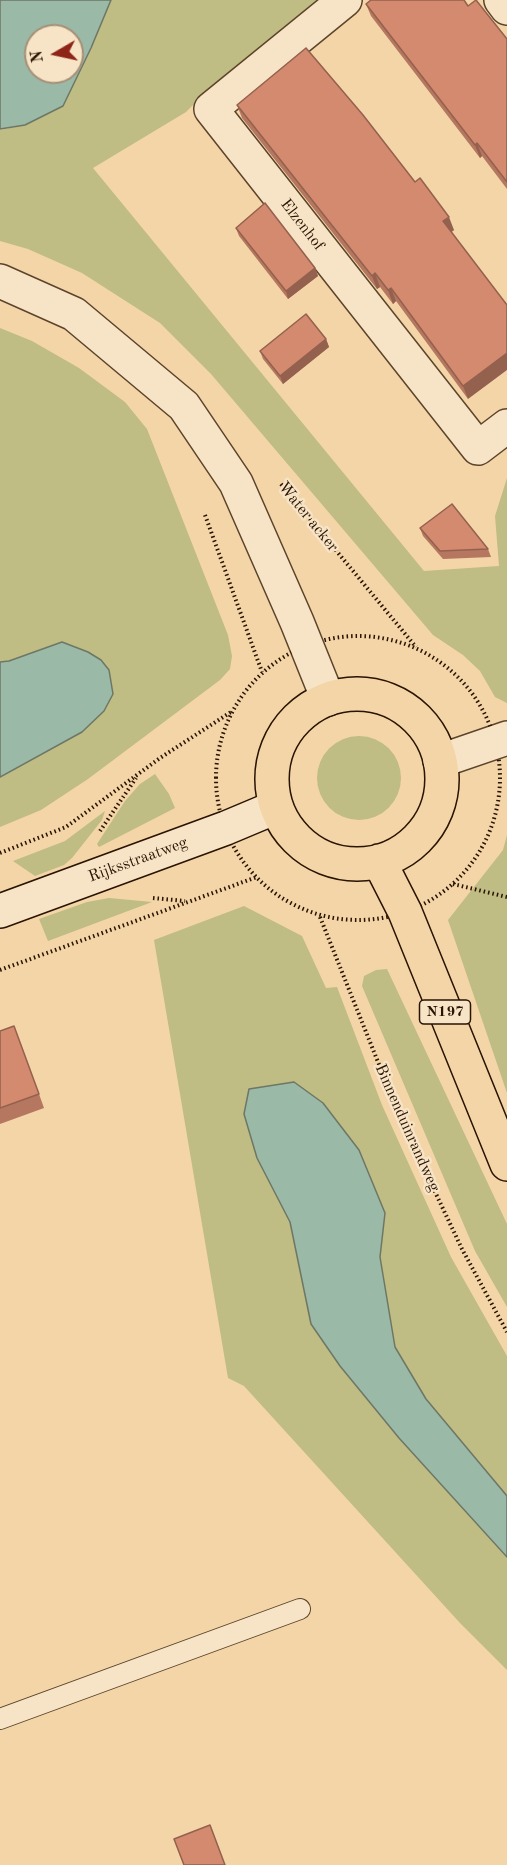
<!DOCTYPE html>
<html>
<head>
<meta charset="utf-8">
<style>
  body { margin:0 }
  #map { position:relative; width:507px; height:1865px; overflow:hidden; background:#f3d5a8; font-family:"Old Standard TT",serif }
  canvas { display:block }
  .north { position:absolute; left:24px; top:24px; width:60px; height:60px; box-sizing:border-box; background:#f7e4c6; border:2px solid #a59077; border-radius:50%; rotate:261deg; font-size:16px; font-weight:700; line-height:24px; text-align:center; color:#291301 }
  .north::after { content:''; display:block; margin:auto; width:21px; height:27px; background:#8f2418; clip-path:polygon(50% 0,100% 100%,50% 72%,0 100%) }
</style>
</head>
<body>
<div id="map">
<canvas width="507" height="1865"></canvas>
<div class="north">N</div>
</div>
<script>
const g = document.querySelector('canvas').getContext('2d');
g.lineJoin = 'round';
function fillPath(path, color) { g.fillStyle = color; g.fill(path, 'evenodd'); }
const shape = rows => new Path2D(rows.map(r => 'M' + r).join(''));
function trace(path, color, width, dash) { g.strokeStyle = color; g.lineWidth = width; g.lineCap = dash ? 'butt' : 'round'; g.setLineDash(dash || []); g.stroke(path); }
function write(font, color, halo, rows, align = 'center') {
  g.font = font + ' "Old Standard TT",serif'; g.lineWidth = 5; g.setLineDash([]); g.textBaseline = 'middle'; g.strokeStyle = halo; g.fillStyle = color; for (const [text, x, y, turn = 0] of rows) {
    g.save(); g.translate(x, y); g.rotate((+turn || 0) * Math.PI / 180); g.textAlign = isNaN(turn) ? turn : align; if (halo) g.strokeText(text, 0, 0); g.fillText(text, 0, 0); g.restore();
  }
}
const green = shape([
  [111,0,320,0,210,88,186,112,93,168,424,571,499,566,495,516,507,478,507,703,495,697,480,671,463,655,433,635,211,374,160,323,82,273,28,249,0,241,0,130,25,125,63,106,91,48],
  [0,328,32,341,79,368,125,402,147,429,228,635,232,656,230,669,220,680,88,779,41,810,0,827,0,777,42,753,62,642,9,661,0,662],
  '317 778a42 42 0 1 1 84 0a42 42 0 1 1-84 0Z',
  [155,774,169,794,175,808,99,847,97,844,125,801,140,784],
  [105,811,102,820,72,858,64,865,35,876,13,861,65,841],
  [507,835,507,1093,448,920,503,850],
  [109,898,152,902,48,941,39,919,87,902],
  [244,906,302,936,326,988,337,987,382,1105,451,1257,507,1356,507,1670,460,1623,244,1386,228,1378,154,940],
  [387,969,507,1224,507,1307,475,1251,362,986,364,976,376,970]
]);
const water = shape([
  [0,0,111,0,91,48,63,106,25,125,0,129,0,0],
  [36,36,72,36,72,72,36,72,36,36],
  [62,642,88,652,101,660,109,670,113,694,104,711,82,732,0,777,0,662,9,661,62,642],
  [294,1082,323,1103,359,1150,385,1213,380,1257,395,1347,426,1399,507,1496,507,1557,399,1438,340,1366,311,1324,290,1222,257,1158,244,1114,249,1089,294,1082]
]);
const path = shape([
  [281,484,416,647],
  [205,515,262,672],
  '216 778a142 142 0 1 1 284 0a142 142 0 1 1-284 0Z',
  [100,831,136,778],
  [0,853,66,827,160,758,231,712],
  [453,884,507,897],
  [153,898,185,901],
  [320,917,402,1122,462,1249,507,1332],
  [0,970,257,877]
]);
const service = shape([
  [0,1719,300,1609]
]);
const minor = shape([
  [345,0,211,109,478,448,507,426],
  [501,0,507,8],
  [0,281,74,314,184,406,236,483,297,622,328,699],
  [440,761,507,738]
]);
const secondary = shape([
  [0,911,226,828,276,807]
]);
const primary = shape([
  '272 779a85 85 0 1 1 170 0a85 85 0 1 1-170 0Z',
  [379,861,405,912,507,1164]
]);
const wall = shape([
  [366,4,468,6,507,39,507,189,482,156,480,158,371,16],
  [237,105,415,182,454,230,451,232,468,399,396,301,393,304,380,287,377,289,242,118],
  [236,228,315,268,318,276,288,299,239,236],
  [326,339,329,347,283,384,263,359,260,351],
  [420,528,488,549,491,557,443,559,423,536],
  [0,1031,39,1094,44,1108,0,1124]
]);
const shadedWall = shape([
  [477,143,482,156,480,158,475,145],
  [449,217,454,230,448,235,443,221],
  [315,268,318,276,288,299,286,291],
  [375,273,380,287,377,289,372,276],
  [391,288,396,301,393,304,388,290],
  [326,339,329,347,283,384,280,376],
  [507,353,507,370,468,399,463,386]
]);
const building = shape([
  [371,0,464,0,468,6,476,0,507,39,507,182,477,143,475,145,366,4,371,0],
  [306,48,363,115,415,182,420,178,449,217,443,221,507,305,507,353,463,386,391,288,388,290,375,273,372,276,237,105,306,48],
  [265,203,315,268,286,291,236,228,265,203],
  [306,314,326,339,280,376,260,351,306,314],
  [452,504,488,549,440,551,420,528,452,504],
  [14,1026,39,1094,0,1108,0,1031,14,1026],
  [210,1825,225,1865,184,1865,174,1839,210,1825]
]);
const shields = [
  [445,1012,51]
];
const shieldNames = [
  ["N197",445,1012]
];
const streetNames = [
  ["Elzenhof",302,225,52],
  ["Water acker",308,517,51],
  ["Rijksstraatweg",138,860,-20],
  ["Binnenduinrandweg",407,1128,66]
];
fillPath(green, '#bfbc84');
fillPath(water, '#9bb9a7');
trace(water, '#6d7765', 1.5);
trace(service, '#5c442b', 22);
trace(minor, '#5c442b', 36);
trace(secondary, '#291301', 36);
trace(primary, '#291301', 36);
trace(path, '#291301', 4, [1.5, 3]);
trace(service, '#f7e4c6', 20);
trace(minor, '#f7e4c6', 33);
trace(secondary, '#f7e4c6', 33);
trace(primary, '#f3d5a8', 33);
fillPath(wall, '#b5775f');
fillPath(shadedWall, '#94614e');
fillPath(building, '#d38a6f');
trace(building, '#94614e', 1.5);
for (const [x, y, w] of shields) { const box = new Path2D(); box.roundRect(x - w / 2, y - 12, w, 24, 4.5); g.fillStyle = '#f7e4c6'; g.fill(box); trace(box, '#291301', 1.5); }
write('bold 15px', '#291301', null, shieldNames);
write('16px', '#291301', '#f7e4c6', streetNames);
</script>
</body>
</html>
